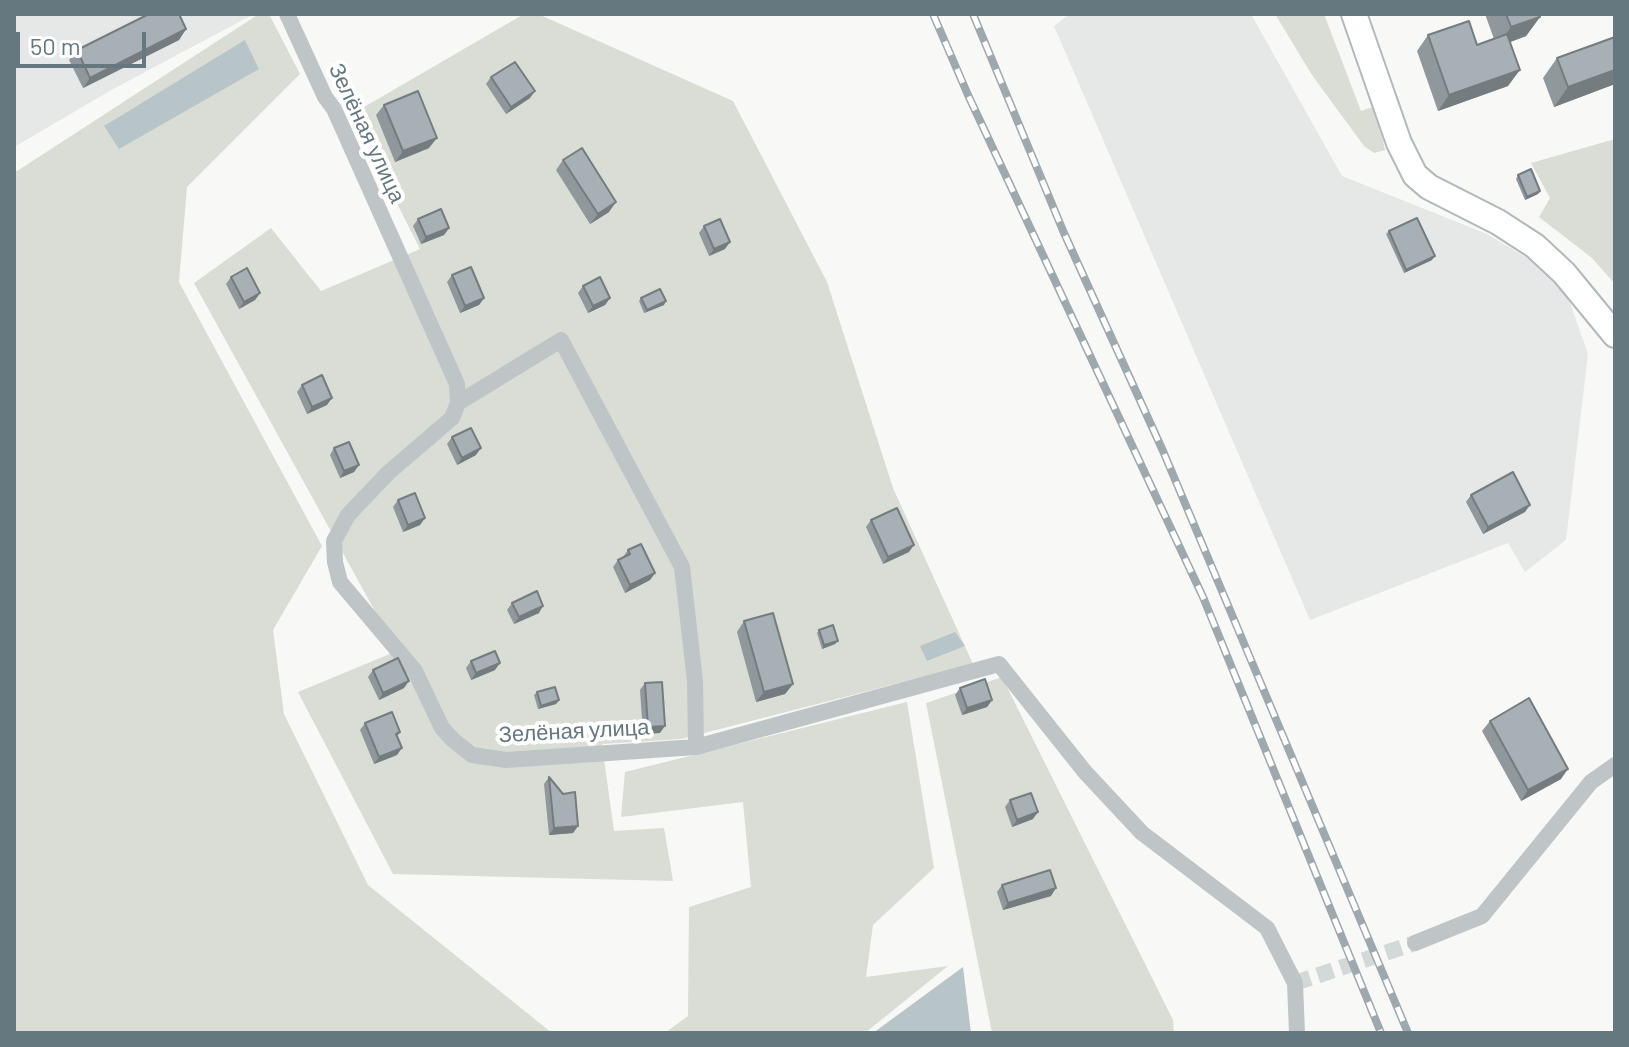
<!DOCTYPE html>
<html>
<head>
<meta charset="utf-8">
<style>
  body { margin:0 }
  #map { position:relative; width:1629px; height:1047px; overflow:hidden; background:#f8f8f6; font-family:Barlow,sans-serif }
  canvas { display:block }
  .frame { position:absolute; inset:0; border:16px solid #65777f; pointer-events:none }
  .scale { position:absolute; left:16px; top:32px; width:130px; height:36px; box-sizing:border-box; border:4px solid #65777f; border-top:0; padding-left:10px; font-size:24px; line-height:28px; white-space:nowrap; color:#65777f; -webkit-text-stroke:6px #fff; paint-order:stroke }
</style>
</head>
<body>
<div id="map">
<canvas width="1629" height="1047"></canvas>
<div class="frame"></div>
<div class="scale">50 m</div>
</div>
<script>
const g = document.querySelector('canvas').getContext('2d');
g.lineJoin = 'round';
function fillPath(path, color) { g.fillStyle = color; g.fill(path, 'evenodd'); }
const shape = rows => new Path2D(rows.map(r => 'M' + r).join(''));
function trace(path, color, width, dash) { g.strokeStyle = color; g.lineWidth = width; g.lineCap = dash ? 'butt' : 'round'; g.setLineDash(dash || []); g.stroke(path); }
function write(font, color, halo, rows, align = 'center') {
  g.font = font + ' Barlow,sans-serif'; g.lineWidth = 8; g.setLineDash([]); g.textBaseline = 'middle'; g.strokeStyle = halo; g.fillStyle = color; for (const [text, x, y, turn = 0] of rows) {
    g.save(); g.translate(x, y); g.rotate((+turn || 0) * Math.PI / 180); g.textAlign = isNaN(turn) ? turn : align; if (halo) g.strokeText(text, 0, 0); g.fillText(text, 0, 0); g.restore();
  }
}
const built = shape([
  [14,14,254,14,115,88,14,147],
  [1070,14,1251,14,1342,176,1487,234,1544,268,1569,300,1588,354,1566,540,1525,572,1508,543,1310,620,1054,26]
]);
const green = shape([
  [259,14,269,14,300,74,187,187,179,282,322,546,273,630,284,714,368,885,552,1033,14,1033,14,173],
  [524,14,538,14,733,101,827,282,893,488,973,664,681,739,602,744,614,831,664,828,673,881,393,874,298,692,397,651,194,283,271,228,321,291,420,249,352,114],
  [1275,14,1324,14,1361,111,1376,106,1385,150,1374,153,1364,146,1312,75],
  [1615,139,1615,284,1592,258,1539,217,1550,198,1531,163],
  [1002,677,1173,1020,1174,1033,992,1033,926,703],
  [907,702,934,868,873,925,866,977,948,966,865,1033,665,1033,688,1016,689,907,751,887,743,802,621,817,625,772]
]);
const water = shape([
  [245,40,259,69,119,149,104,126],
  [955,632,965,646,927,661,920,646],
  [963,967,971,1033,873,1033]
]);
const streetTunnel = shape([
  [1295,983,1415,943]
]);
const street = shape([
  [287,14,325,97,334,109,457,384,458,403,452,418,388,473,348,515,334,541,335,562,340,582,415,671,442,728,453,740,472,755,506,760,696,747,999,664,1085,772,1142,833,1267,928,1295,983,1297,1033],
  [458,403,561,340,682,567,695,681,696,747],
  [1415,943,1482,916,1591,782,1615,765]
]);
const secondary = shape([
  [1354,14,1399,143,1415,175,1429,187,1498,222,1535,246,1564,273,1615,335]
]);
const rail = shape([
  [933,14,968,95,1203,597,1381,1033],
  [973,14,1064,233,1163,451,1408,1033]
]);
const wall = shape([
  [1485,14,1539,14,1540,17,1526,36,1510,42,1508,86,1438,111,1417,51,1428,35,1477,45,1494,39],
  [186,29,179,40,83,88,69,60,77,50],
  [1615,37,1615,84,1554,107,1543,78,1557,58],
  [491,77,530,98,506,114,486,84],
  [384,105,429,148,395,162,376,115],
  [563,160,609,212,590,224,556,170],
  [1518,175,1540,191,1538,194,1525,200,1516,179],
  [418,219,449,228,444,235,421,244,413,226],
  [704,226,725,249,709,256,699,233],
  [1389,231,1432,260,1404,273,1386,234],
  [452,275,484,298,479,305,460,313,447,282],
  [231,277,260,293,255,300,239,309,226,284],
  [583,286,610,298,605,305,588,313,578,293],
  [641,298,664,305,644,313,639,301],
  [302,385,327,405,307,414,297,392],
  [452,437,476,455,457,465,447,444],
  [334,448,359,465,354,472,340,478,330,455],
  [1471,495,1525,512,1483,534,1466,502],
  [398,500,425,518,420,525,403,532,393,507],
  [871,520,909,552,883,564,866,527],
  [628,550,655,573,650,580,625,593,613,567,618,560,623,557],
  [512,603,539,613,514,624,507,610],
  [744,621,793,684,785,694,756,702,737,632],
  [819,630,835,644,822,649,817,633],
  [471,661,495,670,471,680,466,668],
  [373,670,404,688,379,700,368,677],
  [645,683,660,733,643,734,640,690],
  [960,688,992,700,987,707,962,715,955,695],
  [537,692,559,700,556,704,538,709,534,695],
  [1490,721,1561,779,1521,801,1482,731],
  [365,723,400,732,397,737,397,755,374,764,360,730],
  [549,777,578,826,573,833,549,835,544,784],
  [1010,800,1033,819,1012,827,1005,807],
  [1002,885,1051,896,1003,910,997,892]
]);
const shadedWall = shape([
  [1540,17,1526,36,1497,47,1511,27],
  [186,29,179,40,83,88,90,78],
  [1520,70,1508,86,1438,111,1449,95],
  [1615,70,1615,84,1554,107,1568,87],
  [535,91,530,98,506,114,511,107],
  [437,138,429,148,395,162,403,151],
  [1540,191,1538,194,1525,200,1527,197],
  [616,202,609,212,590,224,598,214],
  [449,228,444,235,421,244,426,237],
  [730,242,725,249,709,256,714,249],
  [1435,256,1432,260,1404,273,1406,270],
  [260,293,255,300,239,309,244,302],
  [484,298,479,305,460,313,465,306],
  [610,298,605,305,588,313,593,306],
  [666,301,664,305,644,313,647,310],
  [332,398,327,405,307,414,312,407],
  [481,448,476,455,457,465,462,458],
  [359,465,354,472,340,478,344,471],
  [1530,505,1525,512,1483,534,1488,527],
  [425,518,420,525,403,532,408,525],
  [914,545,909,552,883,564,888,557],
  [655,573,650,580,625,593,630,585],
  [543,606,539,613,514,624,519,617],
  [838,641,835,644,822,649,824,645],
  [500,663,495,670,471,680,476,673],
  [409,681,404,688,379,700,383,693],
  [793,684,785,694,756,702,764,692],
  [559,700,556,704,538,709,541,706],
  [992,700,987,707,962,715,967,708],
  [665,726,660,733,643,734,648,727],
  [402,748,397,755,374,764,379,757],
  [1568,769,1561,779,1521,801,1528,790],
  [1038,812,1033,819,1012,827,1017,820],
  [578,826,573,833,549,835,554,828],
  [1056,888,1051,896,1003,910,1008,903]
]);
const building = shape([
  [149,14,179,14,186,29,90,78,77,50,149,14],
  [1506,14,1539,14,1540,17,1511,27,1506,14],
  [1469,21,1477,45,1507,34,1520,70,1449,95,1428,35,1469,21],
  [1615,37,1615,70,1568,87,1557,58,1615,37],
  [515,62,535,91,511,107,491,77,515,62],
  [418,91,437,138,403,151,384,105,418,91],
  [582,148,616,202,598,214,563,160,582,148],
  [1531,169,1540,191,1527,197,1518,175,1531,169],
  [441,209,449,228,426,237,418,219,441,209],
  [1417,218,1435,256,1406,270,1389,231,1417,218],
  [720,219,730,242,714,249,704,226,720,219],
  [471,267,484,298,465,306,452,275,471,267],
  [247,268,260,293,244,302,231,277,247,268],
  [600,277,610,298,593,306,583,286,600,277],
  [660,289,666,301,647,310,641,298,660,289],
  [322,375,332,398,312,407,302,385,322,375],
  [471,428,481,448,462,458,452,437,471,428],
  [349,442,359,465,344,471,334,448,349,442],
  [1513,472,1530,505,1488,527,1471,495,1513,472],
  [415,493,425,518,408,525,398,500,415,493],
  [897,508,914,545,888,557,871,520,897,508],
  [641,544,655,573,630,585,618,560,630,554,628,550,641,544],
  [537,591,543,606,519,617,512,603,537,591],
  [773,613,793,684,764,692,744,621,773,613],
  [833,625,838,641,824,645,819,630,833,625],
  [495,651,500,663,476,673,471,661,495,651],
  [398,658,409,681,383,693,373,670,398,658],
  [985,679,992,700,967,708,960,688,985,679],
  [662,682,665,726,648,727,645,683,662,682],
  [555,687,559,700,541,706,537,692,555,687],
  [1529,698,1568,769,1528,790,1490,721,1529,698],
  [392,712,400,732,396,734,402,748,379,757,365,723,392,712],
  [549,777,563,794,575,792,578,826,554,828,549,777],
  [1031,793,1038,812,1017,820,1010,800,1031,793],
  [1050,870,1056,888,1008,903,1002,885,1050,870]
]);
const streetNames = [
  ["Зелёная улица",367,133,65],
  ["Зелёная улица",574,731,-3]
];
fillPath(built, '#e6e8e7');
fillPath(green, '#d9ddd5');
fillPath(water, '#b8c5c8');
trace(streetTunnel, '#d3d8d8', 16, [16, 8]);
trace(secondary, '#b2b9bc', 28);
trace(street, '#bfc5c7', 16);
trace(secondary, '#fff', 24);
trace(rail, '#9fa8ac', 8);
trace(rail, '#fff', 5, [15]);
fillPath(wall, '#90989c');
fillPath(shadedWall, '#757c7f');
fillPath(building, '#a7b1b5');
trace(building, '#757c7f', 2);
write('22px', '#65777f', '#fff', streetNames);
</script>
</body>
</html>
